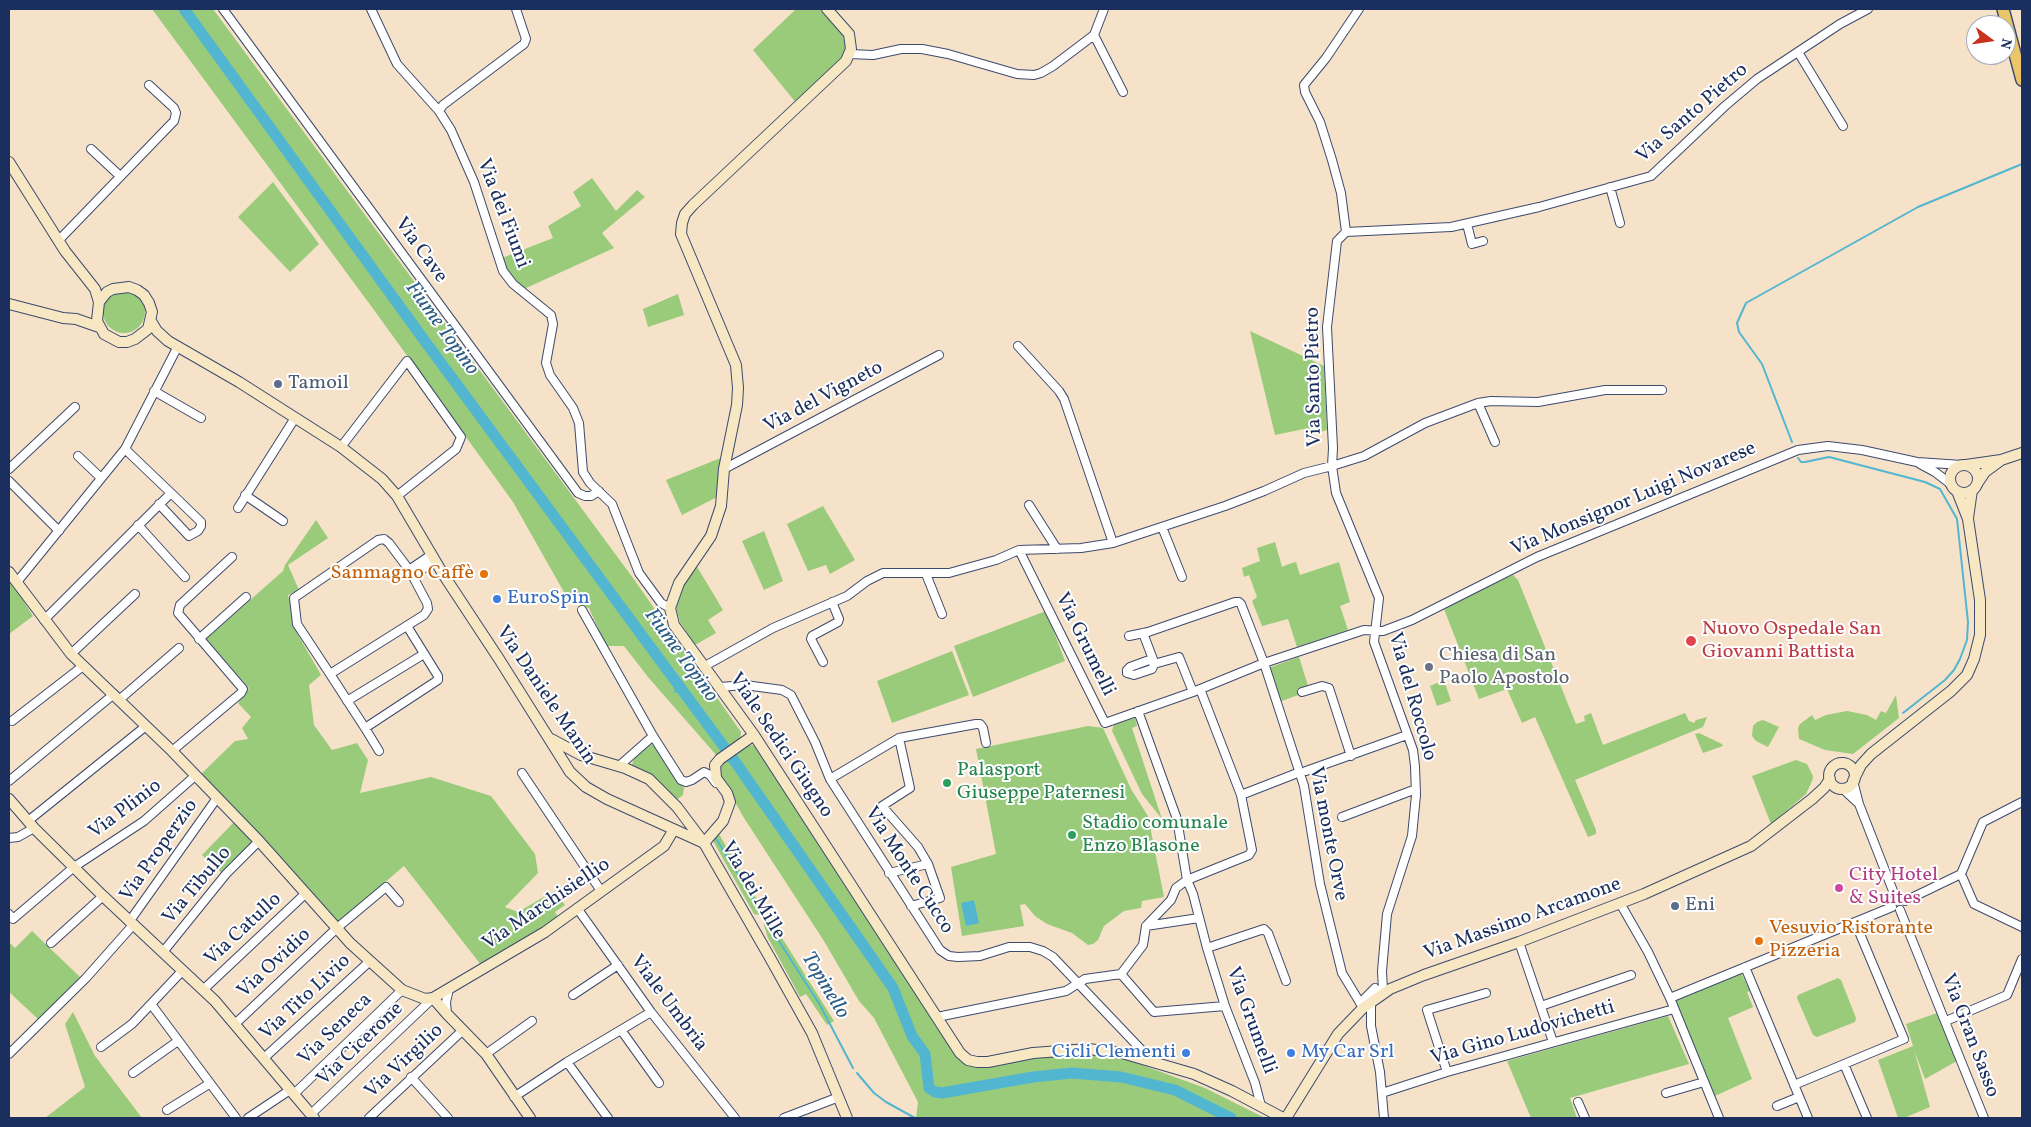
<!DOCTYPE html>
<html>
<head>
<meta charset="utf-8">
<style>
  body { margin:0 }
  #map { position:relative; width:2031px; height:1127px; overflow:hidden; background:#f6e2c9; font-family:Vollkorn,serif }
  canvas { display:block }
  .frame { position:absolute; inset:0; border:10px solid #1b2f5e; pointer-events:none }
  .north { position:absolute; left:1966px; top:15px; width:50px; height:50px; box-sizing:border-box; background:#fff; border:1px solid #a4acbf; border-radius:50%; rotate:104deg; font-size:14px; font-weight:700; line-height:20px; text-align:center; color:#1b2f5e }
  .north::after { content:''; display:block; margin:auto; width:18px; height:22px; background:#c8321e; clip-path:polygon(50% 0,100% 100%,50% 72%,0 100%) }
</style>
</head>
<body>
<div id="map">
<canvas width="2031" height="1127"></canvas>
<div class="frame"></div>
<div class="north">N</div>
</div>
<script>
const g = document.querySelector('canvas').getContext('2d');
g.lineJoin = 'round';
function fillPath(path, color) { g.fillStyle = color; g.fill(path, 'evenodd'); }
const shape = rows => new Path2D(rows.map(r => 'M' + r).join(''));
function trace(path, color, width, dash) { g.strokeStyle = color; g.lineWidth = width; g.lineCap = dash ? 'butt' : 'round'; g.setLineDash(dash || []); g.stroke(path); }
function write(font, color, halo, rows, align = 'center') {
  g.font = font + ' Vollkorn,serif'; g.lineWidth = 4; g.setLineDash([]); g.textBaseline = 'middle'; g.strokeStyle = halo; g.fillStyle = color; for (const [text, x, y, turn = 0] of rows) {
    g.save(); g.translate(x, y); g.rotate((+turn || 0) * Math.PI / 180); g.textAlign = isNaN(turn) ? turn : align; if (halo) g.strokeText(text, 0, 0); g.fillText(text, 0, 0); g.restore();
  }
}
const green = shape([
  [152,9,213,9,633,578,741,732,740,742,743,746,754,745,965,1063,983,1068,1056,1054,1102,1054,1117,1056,1205,1088,1265,1118,916,1118,918,1102,874,1018,859,1001,824,941,744,818,718,772,722,764,717,756,648,677,624,646,606,646,589,608,569,601,513,502,374,310],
  [796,9,820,9,842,32,846,46,842,61,797,104,753,50],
  [592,178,616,211,637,190,645,197,602,233,614,248,524,289,510,277,502,258,553,238,548,226,581,206,573,192],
  [273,182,319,244,290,272,238,217],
  '103 312a21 21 0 1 1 42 0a21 21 0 1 1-42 0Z',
  [678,294,684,315,648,327,643,309],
  [1250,331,1324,366,1327,430,1308,436,1304,429,1275,435],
  [723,457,719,496,682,515,666,480],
  [823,506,855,560,830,574,826,565,808,571,787,524],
  [316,520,328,538,288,565,299,590,288,595,297,633,321,675,309,685,314,725,332,750,357,743,368,760,360,793,431,777,491,796,535,854,538,873,505,907,518,912,554,891,565,905,555,912,558,917,481,965,404,866,337,923,200,775,235,741,248,739,242,728,251,717,238,703,249,688,206,639,283,571,285,565],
  [764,531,783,581,764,590,742,541],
  [1275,542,1282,567,1289,564,1296,562,1300,575,1339,562,1350,602,1340,606,1348,630,1297,647,1288,619,1262,626,1252,601,1257,597,1249,575,1244,577,1242,568,1260,561,1257,548],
  [696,565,723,610,708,620,716,633,695,645,680,622,676,608,680,590],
  [1513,575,1518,580,1576,724,1585,721,1584,716,1591,713,1603,745,1685,713,1689,721,1694,723,1696,720,1707,717,1703,727,1575,780,1596,830,1596,834,1588,837,1535,717,1522,723,1507,689,1479,699,1444,609,1481,588],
  [9,578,33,616,9,634],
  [1046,611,1065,661,973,697,954,646],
  [952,651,969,695,892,723,877,681],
  [1299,657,1309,689,1301,694,1279,702,1268,668],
  [1444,680,1451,701,1437,706,1430,686],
  [1896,695,1899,718,1853,754,1825,750,1799,739,1798,728,1800,724,1812,715,1815,720,1826,715,1847,711,1867,715,1876,720,1881,711,1886,713],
  [1135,718,1137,726,1132,728,1162,819,1142,794,1112,731,1114,724],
  [1763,720,1779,727,1768,747,1756,741,1752,736,1753,726,1757,722],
  [1088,726,1103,728,1131,789,1148,816,1164,897,1142,901,1141,908,1124,911,1104,926,1098,940,1093,944,1088,945,1072,933,1047,924,1035,916,1025,904,1020,905,1024,926,962,936,951,867,996,854,976,749],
  [1699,733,1722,744,1723,746,1703,753,1695,734],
  [646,744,657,745,684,788,683,795,674,802,631,768,634,758],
  [1796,760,1807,764,1813,776,1812,781,1806,794,1771,824,1752,776],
  [237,819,259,841,225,876,202,855],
  [719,834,763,910,763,912,759,915,754,914,713,841,713,838],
  [768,919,784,941,834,1021,827,1025,806,994,800,997,768,938,763,922],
  [32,931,80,977,39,1020,9,992,9,942,15,948],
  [1741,973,1750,991,1747,992,1753,1007,1728,1018,1752,1079,1715,1096,1675,1003,1676,1000],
  [1838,978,1841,980,1856,1018,1855,1022,1817,1037,1813,1035,1797,998,1798,995],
  [73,1012,95,1056,142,1118,45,1118,85,1087,65,1024],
  [1937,1013,1957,1061,1925,1079,1914,1050,1930,1107,1904,1118,1898,1118,1878,1060,1913,1046,1906,1024],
  [1668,1016,1689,1064,1570,1098,1577,1118,1531,1118,1507,1061]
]);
const water = shape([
  [974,900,979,923,966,926,961,903]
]);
const stream = shape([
  [1792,442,1762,364,1739,332,1737,323,1746,303,1918,207,2022,164],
  [1798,458,1801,462,1805,462,1829,457,1925,482,1940,489,1957,519,1968,622,1967,640,1960,659,1954,670,1945,680,1903,713],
  [675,692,678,685],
  [715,837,762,913],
  [766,921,820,1005,853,1068],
  [857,1073,874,1093,886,1102,915,1118]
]);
const river = shape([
  [184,9,427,344,736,763,893,988,912,1036,925,1054,929,1088,935,1092,942,1093,1033,1077,1072,1073,1121,1077,1175,1090,1231,1118]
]);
const street = shape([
  [223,9,578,493,585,496,591,496,599,491],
  [371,9,397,64,439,111,451,130,474,182,503,271,513,284,551,315,553,324,546,363,550,375,573,408,579,423,583,472,590,483,612,504,639,573,661,603,670,608],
  [1094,35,1123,92],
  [1798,52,1843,126],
  [849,54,873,55,901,49,922,49,948,54,1017,74,1034,75,1041,73,1053,66,1094,35,1104,9],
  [439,111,443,105,524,44,526,39,516,9],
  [91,149,120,176],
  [1610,187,1620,223],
  [1467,224,1472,244,1483,241],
  [1346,232,1341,193,1332,160,1320,122,1305,92,1304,85,1326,58,1359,9],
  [59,240,174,121,176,113,174,108,149,85],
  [1018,346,1059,391,1064,399,1113,543],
  [154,391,201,418],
  [1478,403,1495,442],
  [341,447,407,361,461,437,456,449,397,496],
  [78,456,101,478],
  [1920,464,1935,472,1952,485],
  [9,469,75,407],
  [724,469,939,355],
  [9,481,59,531],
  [245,495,283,521],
  [159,504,189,536,198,531,201,526,201,522,171,493],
  [1029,505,1057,549],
  [238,508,295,418],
  [138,525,185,577],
  [1162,527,1182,577],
  [384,539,389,543,410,571,427,603,428,609,424,615,330,674,297,624,294,598,378,540,384,539],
  [1019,550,1105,723,1193,692,1264,663,1364,630,1383,631,1412,620,1537,557,1798,450,1828,446,1862,450,1917,462,1962,465],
  [409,570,431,555],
  [926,574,942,614],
  [412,575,435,562],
  [17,582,125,449,178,346],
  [582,610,653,736,681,780,686,782,692,780,704,772,710,775,716,783],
  [44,620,171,493,125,449],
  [1143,633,1154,662],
  [1129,636,1148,632,1235,602,1239,602,1241,604,1264,663,1304,786,1320,884,1342,973,1362,1006],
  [199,639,246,597],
  [71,654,135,594],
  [1152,659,1130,667,1127,670,1127,673,1134,675,1152,669,1154,664,1179,657,1193,692],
  [823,662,811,639,812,636,838,622,839,619,832,602],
  [705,666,773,628,847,596,867,581,883,573,949,573,996,560,1019,550,1081,548,1113,543,1225,506,1264,491,1304,473,1332,466,1333,448,1327,327,1337,241,1346,232,1451,227,1539,207,1651,176,1725,106,1757,79,1840,24,1868,9],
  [330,674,365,728,438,680,438,676,407,626],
  [720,687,745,685,782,690,791,695,815,742,830,779,940,950,949,956,958,957,980,956,1009,947,1030,947,1043,951,1053,957,1152,1061],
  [1200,689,1241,795,1300,772],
  [1302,692,1322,686,1329,688,1351,756],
  [119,700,179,648],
  [347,701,424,654],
  [1138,711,1177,819,1187,880,1193,894,1207,948,1225,1006,1255,1083,1261,1106],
  [12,721,83,666],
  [365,728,379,751],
  [899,738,976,724,980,724,983,728,986,743],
  [172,751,241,693,243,689,178,613,180,605,232,557],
  [619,766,653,736],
  [1306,771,1407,735],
  [522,773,601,891],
  [830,779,899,738,910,788,882,806,918,847,928,864,940,898,911,906],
  [9,781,114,694],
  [1853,781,1859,804,1895,896],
  [1842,788,1857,802],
  [1342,817,1416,789],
  [28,821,146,726],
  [9,838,18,837,34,828],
  [889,873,928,864],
  [1961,874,1974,904,2022,927],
  [1905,901,1961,874,1983,822,2022,802],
  [1620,903,1648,952,1670,998,1719,1118],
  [577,908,651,1012,735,1118],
  [1900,910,1984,1118],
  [9,914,13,919,74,867,144,821,195,776],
  [129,922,217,798],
  [1146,926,1199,918],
  [1519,942,1553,1042],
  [51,943,103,896],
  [1207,948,1264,929,1268,933,1286,981],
  [163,952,226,874,259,841],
  [1745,967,1808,1118],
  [183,970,151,1004,236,1118],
  [1121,974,1154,1012,1225,1006],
  [204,989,305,894],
  [573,995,618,965],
  [1670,998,1892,907],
  [1371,999,1371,1026,1380,1072,1384,1118],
  [1360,1003,1375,988,1378,993,1382,995,1383,990,1382,971,1387,914,1412,836,1416,795,1415,766,1413,750,1374,642,1379,598,1336,493,1332,466,1364,456,1425,423,1478,403,1491,401,1538,402,1605,390,1662,390],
  [1541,1006,1631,975],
  [447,1014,446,1002,449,989],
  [937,1017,1066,991,1085,979,1121,974,1143,945,1146,926,1171,900,1176,888,1187,880,1249,855,1252,850,1241,795],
  [1946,1021,2007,995,2022,959],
  [235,1024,337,928,386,887,399,902],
  [621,1030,659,1083],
  [101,1047,132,1024,151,1004],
  [9,1054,86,978,133,925],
  [486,1054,532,1021],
  [264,1058,370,961],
  [567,1062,608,1118],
  [1844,1064,1867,1118],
  [1447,1072,1427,1010,1486,993],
  [133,1073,178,1041],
  [411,1077,448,1118],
  [1794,1085,1904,1039,1855,922],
  [1382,1093,1447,1072,1674,1009],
  [1666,1093,1704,1082],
  [294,1094,402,990],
  [514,1097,567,1062,651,1012],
  [1578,1102,1585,1118],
  [1777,1106,1799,1097],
  [167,1110,209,1084],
  [311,1114,433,998],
  [248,1118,290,1090],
  [369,1118,463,1030],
  [784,1118,839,1097]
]);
const secondary = shape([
  [827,9,849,34,851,49,846,61,693,205,685,214,682,223,681,234,736,365,738,388,737,405,724,469,721,506,711,536,679,583,670,608,674,625,754,735,960,1053,968,1060,977,1062,988,1062,1033,1053,1088,1049,1122,1053,1194,1074,1232,1091,1283,1118],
  [9,162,65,251,95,289,99,302,97,321,104,334,119,342,127,342,135,339,148,329,152,312,149,303,144,295,137,290,129,287,113,289,107,292,99,302],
  [9,304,63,318,76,319,99,327],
  [151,321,157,331,168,341,239,382,341,447,382,479,397,496,443,574,499,659,570,772,586,787,607,799,704,843],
  [1966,465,2001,460,2022,453],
  '1950 479a14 14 0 1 1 28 0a14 14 0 1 1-28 0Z',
  [1977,484,1985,472,2000,461],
  [1968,518,1972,490],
  [9,572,71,654,172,751,259,841,350,943,402,990,425,999,433,998,447,1014,486,1054,530,1118],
  [551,739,581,755,625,768,649,779,677,807,704,843,769,956,812,1033,847,1118],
  '1829 776a13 13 0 1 1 26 0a13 13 0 1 1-26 0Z',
  [1853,781,1861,765,1871,754,1951,691,1967,675,1974,659,1980,635,1980,600,1968,519,1957,491],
  [9,799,34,828,103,896,215,1001,314,1118],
  [704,843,723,821,730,802,727,793,716,778,715,765,720,759,754,735],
  [433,998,545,932,664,846,673,831],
  [1286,1118,1338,1034,1363,1008,1390,989,1424,975,1519,942,1644,894,1751,846,1812,799,1824,788,1830,779]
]);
const primary = shape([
  [2003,9,2022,80]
]);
const markers = [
  [278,384,5,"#5c6f8a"],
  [484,574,5,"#e8710a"],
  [497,599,5,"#3f7fe0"],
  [1691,641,6,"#e0444e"],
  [1429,667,5,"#6b7280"],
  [947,783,5,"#2e9e5b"],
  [1072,835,5,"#2e9e5b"],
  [1839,888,5,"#d1479c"],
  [1675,906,5,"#5c6f8a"],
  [1759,941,5,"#e8710a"],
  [1186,1053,5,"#3f7fe0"],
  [1291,1053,5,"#3f7fe0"]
];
const streetNames = [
  ["Via Santo Pietro",1693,114,-41],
  ["Via dei Fiumi",502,214,69],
  ["Via Cave",420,251,54],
  ["Via Santo Pietro",1315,377,-91],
  ["Via del Vigneto",824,398,-28],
  ["Via Monsignor Luigi Novarese",1634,500,-23],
  ["Via Grumelli",1084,645,64],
  ["Via Daniele Manin",545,696,56],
  ["Via del Roccolo",1411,697,74],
  ["Viale Sedici Giugno",780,746,56],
  ["Via Plinio",126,810,-37],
  ["Via monte Orve",1327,834,79],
  ["Via Properzio",160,851,-55],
  ["Via Monte Cucco",908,871,57],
  ["Via Tibullo",198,886,-50],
  ["Via dei Mille",752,891,60],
  ["Via Marchisiellio",547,905,-34],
  ["Via Massimo Arcamone",1523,920,-20],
  ["Via Catullo",244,930,-43],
  ["Via Ovidio",275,964,-43],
  ["Via Tito Livio",306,998,-43],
  ["Viale Umbria",668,1004,53],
  ["Via Grumelli",1250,1021,70],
  ["Via Seneca",336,1030,-44],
  ["Via Gino Ludovichetti",1523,1034,-16],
  ["Via Gran Sasso",1969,1036,69],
  ["Via Cicerone",361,1045,-44],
  ["Via Virgilio",405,1062,-43]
];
const serviceNames = [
  ["Tamoil",288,384],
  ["Eni",1685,906]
];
const foodNames = [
  ["Sanmagno Caffè",474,574],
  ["Vesuvio Ristorante",1769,929,"left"],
  ["Pizzeria",1769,952,"left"]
];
const shopNames = [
  ["EuroSpin",507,599],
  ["Cicli Clementi",1176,1053,"right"],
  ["My Car Srl",1301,1053]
];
const healthNames = [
  ["Nuovo Ospedale San",1702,630],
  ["Giovanni Battista",1702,653]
];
const worshipNames = [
  ["Chiesa di San",1439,656],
  ["Paolo Apostolo",1439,679]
];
const leisureNames = [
  ["Palasport",957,771],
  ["Giuseppe Paternesi",957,794],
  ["Stadio comunale",1082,824],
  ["Enzo Blasone",1082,847]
];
const hotelNames = [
  ["City Hotel",1849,876],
  ["& Suites",1849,899]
];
const waterNames = [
  ["Fiume Topino",441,329,54],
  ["Fiume Topino",680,656,54],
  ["Topinello",824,986,59]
];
fillPath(green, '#99cb7b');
fillPath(water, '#52b6d1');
trace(stream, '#52b6d1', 2);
trace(river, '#52b6d1', 11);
trace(street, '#3c4a6e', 10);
trace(secondary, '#3c4a6e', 12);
trace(primary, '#3c4a6e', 14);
trace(street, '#fff', 8);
trace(secondary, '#f7e8c3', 10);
trace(primary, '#eac669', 11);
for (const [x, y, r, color] of markers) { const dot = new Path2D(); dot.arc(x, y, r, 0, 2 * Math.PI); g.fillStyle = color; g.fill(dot); trace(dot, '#fff', 2); }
write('20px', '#1b2f5e', '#fff', streetNames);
write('20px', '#4e5e75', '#fff', serviceNames, 'left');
write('20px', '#c56008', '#fff', foodNames, 'right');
write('20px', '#366cbe', '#fff', shopNames, 'left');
write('20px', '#be3a42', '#fff', healthNames, 'left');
write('20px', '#5b616d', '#fff', worshipNames, 'left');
write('20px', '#27864d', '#fff', leisureNames, 'left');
write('20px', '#b23c85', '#fff', hotelNames, 'left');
write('italic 21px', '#2e5e86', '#fff', waterNames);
</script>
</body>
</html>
